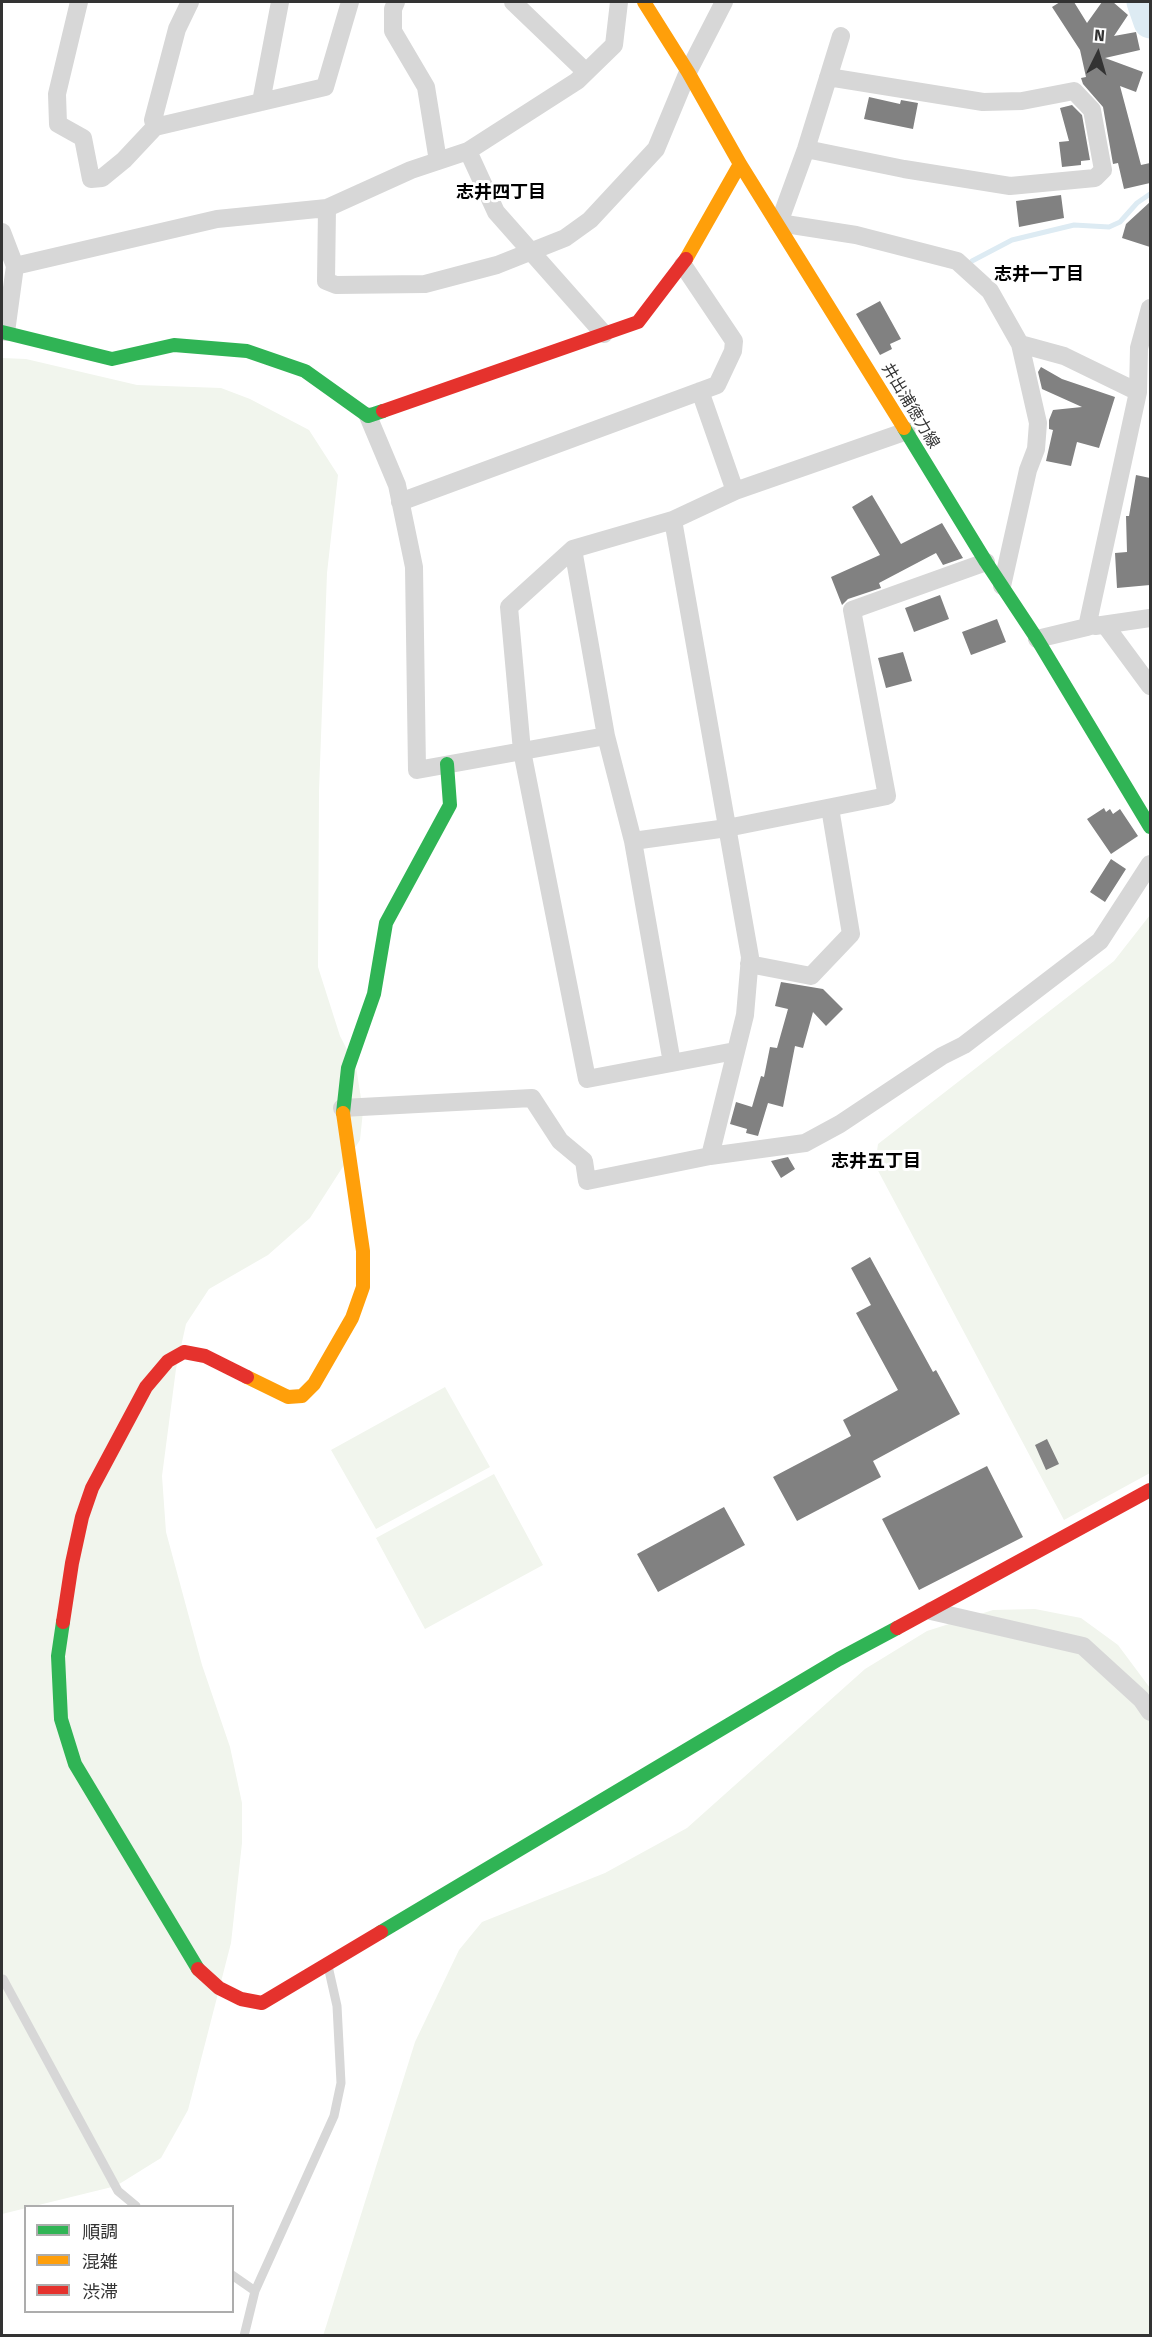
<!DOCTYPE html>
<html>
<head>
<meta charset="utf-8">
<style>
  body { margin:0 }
  #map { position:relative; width:1152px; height:2337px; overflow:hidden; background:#fff; font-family:"Fira Sans","Noto Sans JP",sans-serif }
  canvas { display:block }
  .frame { position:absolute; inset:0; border:3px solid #333; pointer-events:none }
  .legend { position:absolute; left:24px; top:2205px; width:210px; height:108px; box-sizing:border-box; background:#fff; border:2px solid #adadad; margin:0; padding:8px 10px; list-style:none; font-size:18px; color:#333 }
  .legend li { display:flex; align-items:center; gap:12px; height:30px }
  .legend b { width:30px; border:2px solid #adadad }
  .north { position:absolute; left:1068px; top:24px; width:60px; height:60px; -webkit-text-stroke:4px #fff; paint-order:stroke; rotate:5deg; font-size:16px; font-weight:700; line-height:24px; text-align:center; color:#333 }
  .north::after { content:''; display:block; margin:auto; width:21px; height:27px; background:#333; clip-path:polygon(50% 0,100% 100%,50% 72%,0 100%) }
</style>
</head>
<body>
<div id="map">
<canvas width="1152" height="2337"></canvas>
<div class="frame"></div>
<ul class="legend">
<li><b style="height:8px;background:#30b455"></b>順調</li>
<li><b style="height:8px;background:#ff9f0a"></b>混雑</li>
<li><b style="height:8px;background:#e5322d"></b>渋滞</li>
</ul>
<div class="north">N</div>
</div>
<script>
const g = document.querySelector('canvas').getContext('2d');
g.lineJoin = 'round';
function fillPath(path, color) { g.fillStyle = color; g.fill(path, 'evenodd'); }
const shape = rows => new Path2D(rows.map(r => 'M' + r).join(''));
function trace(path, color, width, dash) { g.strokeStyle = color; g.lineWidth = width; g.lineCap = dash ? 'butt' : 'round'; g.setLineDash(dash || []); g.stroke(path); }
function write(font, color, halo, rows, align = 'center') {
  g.font = font + ' "Fira Sans","Noto Sans JP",sans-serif'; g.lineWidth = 6; g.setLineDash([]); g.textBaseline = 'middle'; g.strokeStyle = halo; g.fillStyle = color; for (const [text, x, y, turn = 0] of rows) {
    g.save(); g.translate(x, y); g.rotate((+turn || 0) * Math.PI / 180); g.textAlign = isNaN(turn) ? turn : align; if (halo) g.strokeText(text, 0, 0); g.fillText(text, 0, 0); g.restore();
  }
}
const green = shape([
  [2,358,26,359,137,385,221,388,250,399,309,430,338,475,327,573,319,791,318,967,340,1036,356,1067,363,1111,360,1140,310,1218,268,1255,209,1289,186,1324,176,1369,162,1476,166,1532,202,1665,230,1747,242,1803,242,1843,231,1943,188,2110,161,2158,116,2186,2,2214],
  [1150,915,1150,1473,1064,1520,875,1165,878,1144,1114,961],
  [445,1387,490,1467,376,1529,331,1450],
  [494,1474,543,1565,425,1629,376,1538],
  [1035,1609,1081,1618,1118,1645,1150,1688,1150,2335,323,2336,415,2042,459,1950,482,1922,605,1873,687,1828,865,1669,927,1631,993,1610]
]);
const stream = shape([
  [972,261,1012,240,1074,225,1109,227,1120,222,1137,203,1150,194]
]);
const river = shape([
  [1143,2,1150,22]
]);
const building = shape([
  [1060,2,1074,2,1087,23,1102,2,1113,2,1128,15,1114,36,1136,32,1140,50,1105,58,1143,72,1136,92,1120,86,1141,165,1150,163,1150,183,1124,189,1118,163,1113,164,1103,107,1083,84,1081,78,1086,77,1080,50,1052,7],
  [869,97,900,104,901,100,918,103,913,129,864,119],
  [1072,105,1082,115,1090,160,1081,161,1081,165,1062,167,1059,142,1069,141,1060,108],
  [1061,195,1064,218,1019,227,1016,201],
  [1150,202,1150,247,1122,238,1126,224],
  [880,301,901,339,890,344,892,349,880,355,856,314],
  [1041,367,1062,379,1115,397,1099,448,1077,442,1071,466,1046,461,1053,430,1049,429,1049,420,1053,410,1082,407,1042,389,1038,372],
  [1136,475,1150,478,1150,585,1117,588,1115,553,1127,552,1126,516,1129,516],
  [872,495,901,544,942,523,963,558,943,565,936,553,879,583,881,588,848,599,842,605,831,577,880,555,852,507],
  [940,595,949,619,914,632,905,608],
  [997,619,1006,642,971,655,962,632],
  [903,652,912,681,886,688,878,658],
  [1104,808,1106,812,1110,809,1113,814,1120,809,1138,836,1111,854,1087,819],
  [1111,859,1126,869,1105,902,1090,892],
  [781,982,823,989,843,1009,826,1026,813,1012,803,1048,795,1046,783,1107,768,1103,758,1136,746,1133,747,1129,730,1124,736,1102,752,1107,761,1076,764,1077,770,1047,777,1048,788,1009,775,1006],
  [788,1157,795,1169,781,1178,771,1161],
  [870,1257,933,1372,936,1370,960,1414,873,1461,881,1477,797,1521,773,1477,851,1436,843,1420,898,1390,856,1313,871,1305,851,1268],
  [1047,1439,1059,1464,1046,1470,1035,1445],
  [987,1466,1023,1537,919,1590,882,1519],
  [724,1507,745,1545,658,1592,637,1554]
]);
const lane = shape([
  [3,1979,118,2191,136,2206],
  [232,2275,255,2291],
  [244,2336,255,2291,334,2116,341,2083,337,2006,328,1966]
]);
const street = shape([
  [79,2,57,94,58,124,83,138,91,179,102,178,124,160,155,127],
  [190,2,177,29,153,120,155,127,325,87,350,2],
  [396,2,393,9,393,31,426,87,438,161],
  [513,2,586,72],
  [841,36,806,149,779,223,856,235,957,261,990,291,1020,344,1038,423,1036,449,1028,470,1002,586],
  [261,102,280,2],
  [806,149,904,169,1010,186,1095,178,1103,170,1092,110,1074,91,1022,101,983,102,828,77],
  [468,151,496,212,604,334],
  [327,208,326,281,336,285,425,284,497,265,565,238,590,220,656,149,688,72,724,2],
  [2,232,15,266,6,332],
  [15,266,217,219,327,208,411,170,468,151,577,81,614,45,619,2],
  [1020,344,1064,356,1138,392,1087,627,1037,639],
  [700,391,735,491],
  [1138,392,1139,348,1150,308],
  [368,416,397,485,414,567,417,770,606,736],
  [400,502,717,385,733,351,734,341,683,265],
  [673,520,750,957,745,1015,710,1156],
  [573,549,606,736,633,841,672,1063],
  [1105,625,1150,686],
  [1095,626,1150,618],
  [633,841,727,828,887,796,852,610,986,562],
  [749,964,811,976,851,934,830,808],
  [735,1051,587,1079,522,751,509,607,573,549,673,520,735,491,907,431],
  [342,1108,532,1098,560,1141,584,1161,587,1181,710,1156,805,1143,840,1124,942,1056,964,1045,1100,941,1150,864],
  [931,1611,1083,1646,1141,1699,1150,1712]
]);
const fast = shape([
  [2,332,112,359,174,345,247,351,305,371,368,416,383,411],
  [904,428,986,562,1037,639,1150,827],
  [343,1113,348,1068,374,994,386,923,450,805,447,764],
  [63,1622,58,1656,61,1719,75,1764,198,1969],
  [381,1932,839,1659,897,1628]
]);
const slow = shape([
  [644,2,688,72,740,164,904,428],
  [686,259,740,164],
  [247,1377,288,1397,302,1396,314,1384,352,1318,363,1287,363,1251,343,1113]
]);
const jam = shape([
  [383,411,638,322,686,259],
  [63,1622,72,1563,82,1517,92,1488,146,1387,168,1361,184,1352,205,1356,247,1377],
  [897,1628,1150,1490],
  [198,1969,219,1988,241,1999,262,2003,381,1932]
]);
const streetNames = [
  ["井出浦徳力線",910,406,59]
];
const neighbourhoodNames = [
  ["志井四丁目",501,193],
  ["志井一丁目",1039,275],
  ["志井五丁目",876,1162]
];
fillPath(green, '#f1f5ed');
trace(stream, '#ddebf3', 5);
trace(river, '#ddebf3', 33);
fillPath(building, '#818181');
trace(lane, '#d7d7d7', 9);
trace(street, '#d7d7d7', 18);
trace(fast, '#30b455', 14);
trace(slow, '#ff9f0a', 14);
trace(jam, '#e5322d', 14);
write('16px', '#333', '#fff', streetNames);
write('bold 18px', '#000', '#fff', neighbourhoodNames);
</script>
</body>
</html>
